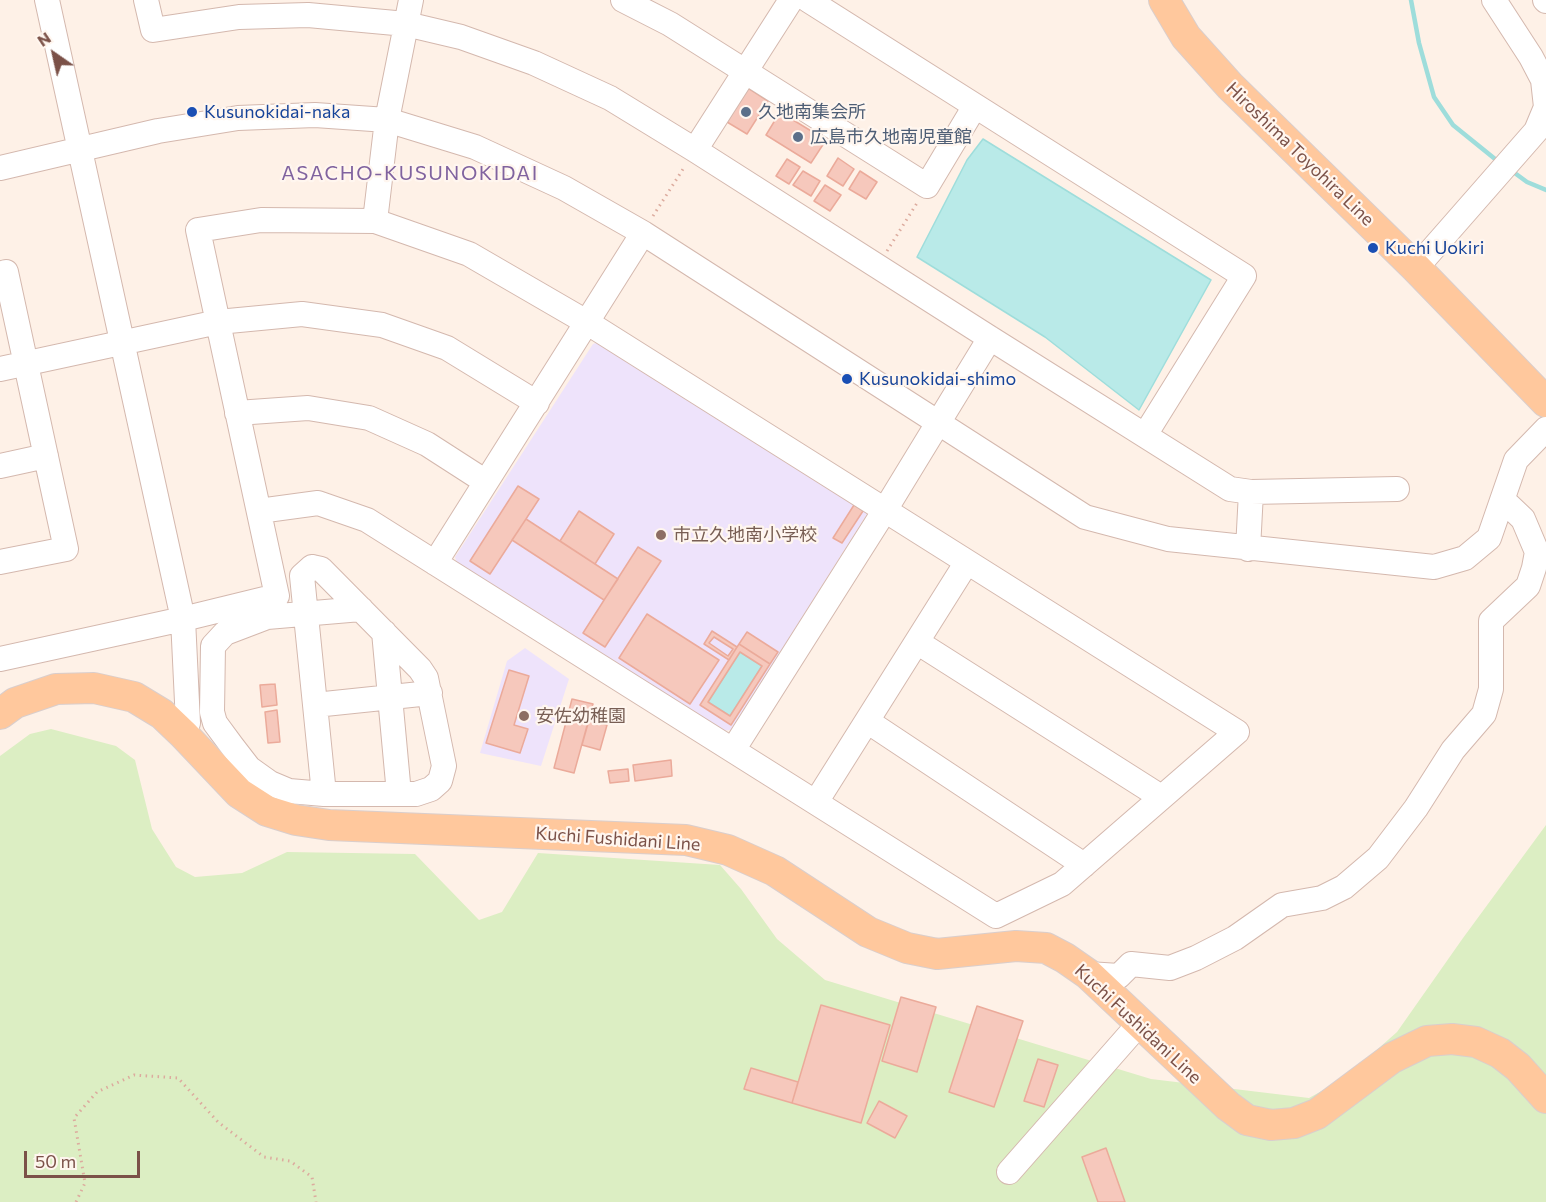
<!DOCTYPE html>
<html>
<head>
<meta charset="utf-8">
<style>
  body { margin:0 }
  #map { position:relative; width:1546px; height:1202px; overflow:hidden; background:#fef1e7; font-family:Commissioner,sans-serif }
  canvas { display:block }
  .north { position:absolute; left:24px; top:24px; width:60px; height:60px; -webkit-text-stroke:4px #fff6ef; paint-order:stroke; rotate:326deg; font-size:16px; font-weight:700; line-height:24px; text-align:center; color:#7b5148 }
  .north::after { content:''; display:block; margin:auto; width:21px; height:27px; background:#7b5148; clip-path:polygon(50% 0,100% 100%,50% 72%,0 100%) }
  .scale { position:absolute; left:24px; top:1151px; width:116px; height:27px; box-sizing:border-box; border:3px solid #7b5148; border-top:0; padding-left:8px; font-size:18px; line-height:21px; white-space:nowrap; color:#7b5148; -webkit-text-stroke:4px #fff6ef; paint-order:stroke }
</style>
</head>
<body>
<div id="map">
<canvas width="1546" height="1202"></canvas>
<div class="north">N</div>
<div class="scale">50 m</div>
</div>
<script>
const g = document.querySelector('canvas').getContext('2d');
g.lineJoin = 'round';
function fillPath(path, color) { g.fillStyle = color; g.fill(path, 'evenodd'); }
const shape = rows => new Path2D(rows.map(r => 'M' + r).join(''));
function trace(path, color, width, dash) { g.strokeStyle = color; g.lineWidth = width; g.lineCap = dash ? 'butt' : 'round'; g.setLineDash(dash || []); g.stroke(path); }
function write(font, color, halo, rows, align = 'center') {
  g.font = font + ' Commissioner,"Noto Sans JP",sans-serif'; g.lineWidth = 4.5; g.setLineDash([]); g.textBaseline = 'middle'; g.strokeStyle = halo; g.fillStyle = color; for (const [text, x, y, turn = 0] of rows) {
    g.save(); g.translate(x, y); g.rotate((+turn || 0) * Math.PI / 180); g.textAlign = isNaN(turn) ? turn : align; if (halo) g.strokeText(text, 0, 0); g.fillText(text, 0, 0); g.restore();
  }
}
const education = shape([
  [602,341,867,507,867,514,731,730,718,731,458,567,455,557,593,344],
  [525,648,569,679,541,766,480,753,507,661]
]);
const green = shape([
  [51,729,116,746,135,760,152,829,176,867,195,877,242,873,287,852,415,854,479,920,502,912,538,853,720,865,741,889,777,939,825,980,1151,1079,1309,1098,1345,1078,1397,1032,1463,938,1546,825,1546,1202,0,1202,0,756,30,734]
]);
const water = shape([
  [983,139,1211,280,1139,410,1045,337,917,257,967,160,983,139],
  [740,652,762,666,730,716,708,702,740,652]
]);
const stream = shape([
  [1411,0,1419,43,1434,97,1453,125,1500,163],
  [1512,171,1527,182,1546,190]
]);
const building = shape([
  [748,88,768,101,747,134,727,122,748,88],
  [780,112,826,140,811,163,766,135,780,112],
  [838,158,854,169,843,186,827,176,838,158],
  [787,159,800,167,789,184,776,176,787,159],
  [803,171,820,181,811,196,793,185,803,171],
  [860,171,877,182,866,199,849,189,860,171],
  [825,185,841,195,830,211,814,201,825,185],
  [518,486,539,499,490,574,470,561,518,486],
  [854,505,863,511,842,543,833,538,854,505],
  [579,511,614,534,595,564,560,541,579,511],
  [526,519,618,579,604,600,512,540,526,519],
  [638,547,661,561,605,647,583,633,638,547],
  [647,614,719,660,690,704,619,658,647,614],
  [712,631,737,647,729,660,704,644,712,631],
  [714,637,733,649,728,656,709,643,714,637],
  [747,632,778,652,770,664,739,644,747,632],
  [739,644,770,664,731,725,700,705,739,644],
  [740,652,762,666,730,716,708,702,740,652],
  [509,670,529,676,514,725,528,729,520,753,486,743,509,670],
  [275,684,277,705,262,707,260,685,275,684],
  [572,699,593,704,574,773,554,768,572,699],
  [277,710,280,742,268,743,265,712,277,710],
  [589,720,607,725,600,750,582,745,589,720],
  [671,760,672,776,635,781,633,765,671,760],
  [628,769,629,781,610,783,608,771,628,769],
  [901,997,936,1007,917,1072,882,1061,901,997],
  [821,1005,890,1025,861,1123,792,1103,821,1005],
  [977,1006,1023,1021,994,1107,949,1092,977,1006],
  [1038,1059,1058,1065,1044,1107,1024,1101,1038,1059],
  [751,1068,798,1082,792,1103,744,1089,751,1068],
  [879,1101,907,1116,895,1138,867,1123,879,1101],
  [1106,1148,1125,1202,1098,1202,1082,1157,1106,1148]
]);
const path = shape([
  [653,216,685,166],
  [887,251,917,203],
  [76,1202,85,1183,74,1118,97,1092,134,1075,178,1078,218,1122,264,1157,290,1161,312,1177,316,1202]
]);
const minor = shape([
  [47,0,183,619,188,723,184,735],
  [146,0,153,30,239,17,308,15,406,24,461,37,534,63,610,98,695,150,990,338,1230,489,1251,492,1397,489],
  [623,0,670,24,927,186,975,106],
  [808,0,1244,276,1145,435],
  [1545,0,1546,1],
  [695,150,791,0],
  [0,168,158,131,238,118,315,115,387,120,475,147,564,188,643,233,1085,517,1168,539,1434,567,1465,558,1489,538,1516,460,1546,429],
  [375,221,387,120,411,0],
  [1416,268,1536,131,1546,107,1543,80,1531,57,1494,0],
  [0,274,6,272,66,549,0,562],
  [0,369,218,322,302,314,382,325,447,348,537,403],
  [237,413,308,408,369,418,427,444,486,482],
  [0,466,46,456],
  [1248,549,1251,492],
  [435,563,643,233],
  [312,567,321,569,420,669,426,678,444,766,440,781,431,789,416,794,324,794,302,576,312,567],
  [384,632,399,794],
  [917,642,1161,797],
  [0,659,183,619,277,596,198,230,261,220,375,221,469,254,588,323,1237,732,1062,884,996,916,367,520,318,503,259,511],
  [315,705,430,693],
  [867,721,1084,865],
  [733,750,885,510,990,338],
  [324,794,289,791,270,783,249,768,232,746,215,723,212,712,213,646,225,633,267,617,361,609],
  [816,802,967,562],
  [1088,974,1119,976,1131,964,1170,968,1196,958,1235,938,1282,905,1322,898,1344,887,1378,858,1416,808,1453,750,1484,714,1491,689,1491,621,1528,586,1534,568,1537,552,1523,519,1503,500],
  [1009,1172,1139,1024]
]);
const major = shape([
  [1164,0,1186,37,1230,86,1416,268,1546,402],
  [0,714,15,703,56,689,94,688,134,697,162,714,184,735,239,793,267,811,296,820,329,825,686,840,728,850,775,871,868,932,907,948,937,954,1016,946,1046,948,1065,958,1088,974,1228,1106,1247,1120,1271,1125,1294,1123,1317,1114,1392,1058,1427,1041,1452,1039,1476,1042,1500,1053,1518,1067,1546,1098]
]);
const markers = [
  [192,112,6,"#1a4fb4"],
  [746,112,6,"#5c6f8a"],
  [798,137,6,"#5c6f8a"],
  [1373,248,6,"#1a4fb4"],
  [847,379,6,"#1a4fb4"],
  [661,535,6,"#8d6e63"],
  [524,716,6,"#8d6e63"]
];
const transitNames = [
  ["Kusunokidai-naka",204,112],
  ["Kuchi Uokiri",1385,248],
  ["Kusunokidai-shimo",859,379]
];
const serviceNames = [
  ["久地南集会所",758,112],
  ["広島市久地南児童館",810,137]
];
const streetNames = [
  ["Hiroshima Toyohira Line",1300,154,44],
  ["Kuchi Fushidani Line",618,839,4],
  ["Kuchi Fushidani Line",1138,1024,43]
];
const educationNames = [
  ["市立久地南小学校",673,535],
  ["安佐幼稚園",536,716]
];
const neighbourhoodNames = [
  ["ASACHO-KUSUNOKIDAI",410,173]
];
fillPath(education, '#eee3fb');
fillPath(green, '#dceec3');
fillPath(water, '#b9eae8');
trace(water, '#9edddb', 1.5);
trace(stream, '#9edddb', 4.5);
fillPath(building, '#f6c8bc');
trace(building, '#ebaa9a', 1.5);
trace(minor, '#d4b8ae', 26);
trace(major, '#dacecc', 32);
trace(path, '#dcab9e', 3, [1.5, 4.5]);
trace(minor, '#fff', 24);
trace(major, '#ffc89d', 30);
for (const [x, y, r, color] of markers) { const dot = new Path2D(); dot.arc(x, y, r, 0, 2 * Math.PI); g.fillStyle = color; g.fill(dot); trace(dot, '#fff6ef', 2); }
write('18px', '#164399', '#fff6ef', transitNames, 'left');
write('18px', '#4e5e75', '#fff6ef', serviceNames, 'left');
write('18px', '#7b5148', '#fff6ef', streetNames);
write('18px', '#785e54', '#fff6ef', educationNames, 'left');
g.letterSpacing = '1.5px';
write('20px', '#80639f', '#fff6ef', neighbourhoodNames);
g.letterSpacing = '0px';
</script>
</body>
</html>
